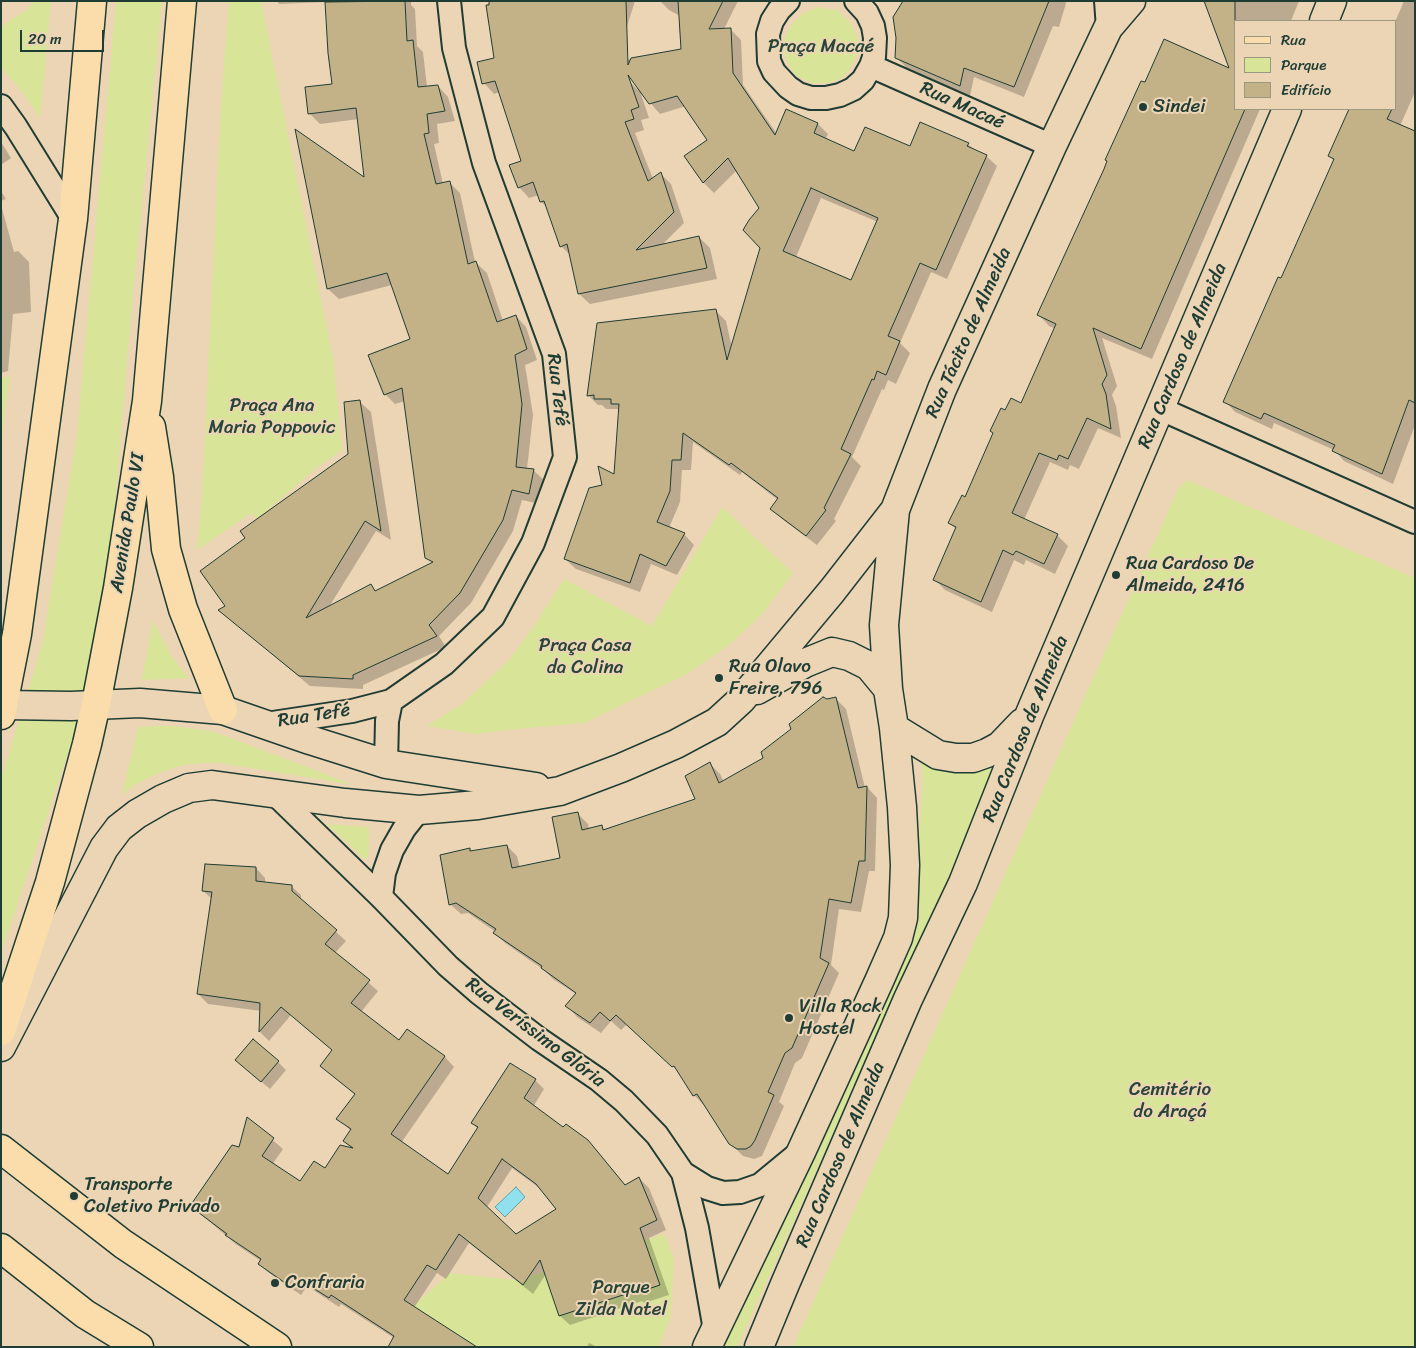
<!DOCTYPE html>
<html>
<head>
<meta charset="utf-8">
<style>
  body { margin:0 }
  #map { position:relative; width:1416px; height:1348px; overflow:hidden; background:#ecd5b5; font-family:Sriracha,sans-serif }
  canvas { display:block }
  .frame { position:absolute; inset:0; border:2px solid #1f3d34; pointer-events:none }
  .legend { position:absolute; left:1234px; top:20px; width:162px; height:90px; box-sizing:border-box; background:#ecd5b5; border:1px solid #9a9881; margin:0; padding:6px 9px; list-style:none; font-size:15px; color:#1f3d34 }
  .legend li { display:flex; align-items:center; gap:10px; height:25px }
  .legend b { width:25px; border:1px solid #9a9881 }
  .scale { position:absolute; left:20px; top:30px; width:84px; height:22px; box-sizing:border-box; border:2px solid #1f3d34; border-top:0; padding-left:6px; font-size:15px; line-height:18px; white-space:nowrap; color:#1f3d34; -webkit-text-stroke:4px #ecd5b5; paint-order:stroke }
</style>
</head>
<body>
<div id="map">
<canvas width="1416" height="1348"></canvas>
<div class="frame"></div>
<ul class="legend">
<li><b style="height:6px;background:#faddab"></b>Rua</li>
<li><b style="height:14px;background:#d8e497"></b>Parque</li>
<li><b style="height:14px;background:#c3b188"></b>Edifício</li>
</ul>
<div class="scale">20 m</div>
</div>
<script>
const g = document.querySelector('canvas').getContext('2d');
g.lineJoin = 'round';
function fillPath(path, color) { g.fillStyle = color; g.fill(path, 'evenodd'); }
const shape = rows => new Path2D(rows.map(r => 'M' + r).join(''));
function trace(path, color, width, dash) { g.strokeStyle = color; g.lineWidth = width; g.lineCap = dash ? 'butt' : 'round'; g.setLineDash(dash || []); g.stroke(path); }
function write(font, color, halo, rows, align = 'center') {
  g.font = font + ' Sriracha,sans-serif'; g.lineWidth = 4; g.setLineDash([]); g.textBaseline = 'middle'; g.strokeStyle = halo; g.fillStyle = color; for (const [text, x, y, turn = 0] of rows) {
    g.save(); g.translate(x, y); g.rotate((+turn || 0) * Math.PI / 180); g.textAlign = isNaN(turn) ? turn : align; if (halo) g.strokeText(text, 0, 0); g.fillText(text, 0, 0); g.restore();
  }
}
const green = shape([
  [35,1,51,1,40,118,23,93,1,67,1,27,29,8],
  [116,1,162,1,131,315,108,588,72,741,1,953,1,779,42,645,77,435],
  [229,1,261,1,334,364,342,450,315,469,257,519,251,513,197,550,202,496,221,104],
  [819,7,837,10,850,22,857,36,858,52,853,64,843,77,830,83,812,83,795,75,786,60,783,42,791,25,803,13],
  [10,376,4,416,1,466,1,378],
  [1187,480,1415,578,1415,1347,793,1347,1178,489],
  [722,507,793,573,762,614,729,645,687,674,584,723,516,729,476,734,427,726,463,703,509,660,536,623,564,579,652,626],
  [153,620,172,657,189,678,142,680],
  [153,726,175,726,215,732,354,785,220,763,202,763,183,765,156,774,133,786,122,795,138,727],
  [918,743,1006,748,737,1347,722,1347,913,925,923,778],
  [326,824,369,827,369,851,367,859,363,859,348,843],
  [664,1234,674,1259,671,1315,659,1347,388,1347,413,1306,450,1273,517,1280]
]);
const water = shape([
  [516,1187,525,1197,505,1217,495,1207,516,1187]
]);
const shadow = shape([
  [277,1,411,1,411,5,415,9,417,46,423,52,427,87,438,86,448,97,455,121,437,124,439,143,434,144,443,184,450,183,460,193,475,262,487,273,503,321,516,316,526,327,537,360,525,365,533,415,527,469,533,470,544,480,540,504,522,500,513,531,471,603,439,636,446,647,363,685,363,689,310,686,231,620,226,606,246,539,349,454,360,402,371,412,391,540,376,531,329,607,371,586,377,592,433,564,427,557,405,401,395,404,385,394,411,340,392,285,339,299,328,289,366,179,359,119,320,124,309,113,334,85,329,52,327,2,279,4],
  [490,1,635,1,612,74,629,81,639,91,640,90,620,61,682,50,680,16,669,10,660,1,738,1,724,29,730,29,741,40,743,85,777,134,818,124,828,134,825,140,855,152,968,144,976,151,986,156,997,166,947,279,931,272,900,343,910,353,896,384,888,380,884,390,882,389,852,457,861,466,834,519,836,521,817,545,782,519,771,508,778,500,742,472,740,475,693,442,691,470,682,470,680,502,669,528,684,534,694,545,677,575,651,564,640,592,576,569,565,559,604,486,615,476,620,411,617,409,606,409,602,405,598,405,588,395,715,310,726,321,732,348,761,248,761,209,737,170,714,193,704,183,686,156,709,140,686,106,660,114,640,91,649,118,641,120,644,130,635,133,653,179,660,173,671,184,684,223,661,246,699,237,710,248,717,279,590,304,579,294,572,257,561,246,548,208,541,202,539,195,529,198,519,187,523,162,500,92,494,94,484,83,495,59],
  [821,198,878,222,852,282,796,257],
  [905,1,1065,1,1066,3,1059,27,1053,26,1024,97,974,77,970,96,907,68,896,57],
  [1208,1,1299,1,1291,21,1235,21,1235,109,1260,109,1152,359,1102,338,1117,386,1112,395,1116,406,1121,438,1098,428,1079,469,1070,465,1068,470,1050,462,1024,520,1057,535,1068,546,1055,574,1026,560,1024,565,1014,560,992,612,945,590,934,579,956,529,949,523,966,498,994,433,1006,412,1022,404,1056,329,1049,326,1039,315,1146,84,1232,70],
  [1404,1,1415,1,1415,92,1400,126,1415,132,1415,425,1393,484,1344,461,1334,450,1274,423,1272,429,1235,412,1225,401,1282,280,1334,161,1330,156,1351,109,1395,109,1395,22],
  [1,142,11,158,1,165],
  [1,191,6,199,1,201],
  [1,205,14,252,18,251,29,262,31,312,13,314,8,371,1,373],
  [836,699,846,709,865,788,867,787,877,798,875,871,869,871,861,912,839,909,831,965,839,973,802,1058,795,1063,779,1102,784,1106,762,1156,754,1159,743,1156,732,1145,705,1106,694,1095,680,1073,627,1024,621,1030,611,1021,601,1033,577,1017,567,1006,576,994,553,979,544,970,505,943,495,933,496,932,468,913,461,914,450,904,470,849,472,852,507,846,517,856,520,868,562,859,578,814,588,824,589,830,601,826,606,831,697,800,709,763,720,774,724,782,765,759,827,700],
  [256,868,265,878,265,883,291,886,301,895,301,900,346,941,335,953,378,991,361,1012,399,1041,408,1031,445,1057,454,1067,401,1143,449,1176,478,1129,472,1123,535,1080,544,1089,533,1107,563,1129,587,1141,626,1186,639,1178,649,1188,666,1230,649,1238,669,1295,644,1303,642,1301,570,1325,560,1316,546,1274,533,1294,469,1243,446,1279,437,1273,394,1338,341,1304,339,1307,307,1286,301,1295,269,1273,259,1264,261,1261,237,1245,191,1206,240,1148,248,1119,283,1149,272,1165,301,1183,325,1170,354,1150,345,1141,351,1131,338,1118,356,1095,321,1066,333,1051,291,1015,269,1041,260,1032,261,1011,208,1004,198,994,212,899,203,891],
  [512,1168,542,1190,558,1210,516,1235,487,1207],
  [278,1062,286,1070,270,1089,245,1068],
  [589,1343,597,1347,587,1347]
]);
const building = shape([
  [405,1,407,41,413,40,418,87,438,85,445,111,427,114,429,133,424,134,436,184,450,181,468,264,476,261,497,322,516,315,527,349,515,355,522,404,516,467,534,469,529,494,512,490,503,520,460,593,429,625,437,636,353,675,353,679,299,676,218,610,225,606,200,571,245,538,240,531,348,454,344,402,360,400,381,531,365,521,306,618,371,584,375,591,433,562,425,558,402,388,384,395,368,355,410,339,387,273,327,289,295,129,364,177,356,108,308,114,305,87,332,84,328,53,325,2,405,1],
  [489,1,626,1,628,65,631,58,681,49,678,1,723,1,709,29,731,28,733,73,775,135,786,109,818,123,814,133,854,151,865,127,910,146,920,122,969,143,967,146,987,155,936,270,920,263,888,336,900,341,886,375,877,371,874,380,872,379,841,449,851,454,824,508,826,510,806,536,770,509,778,498,731,463,729,465,683,433,681,460,672,460,670,491,657,522,685,533,666,566,640,554,630,583,564,559,589,488,602,485,598,466,614,474,619,404,611,404,611,399,594,399,594,395,587,396,597,323,716,309,727,360,760,248,743,230,749,220,759,208,728,158,703,183,684,156,707,140,677,96,649,104,628,75,639,107,631,110,634,119,625,122,648,181,661,172,674,212,636,250,699,236,707,268,578,294,567,244,560,247,544,201,540,202,533,182,518,188,509,165,521,161,495,81,482,84,477,62,494,58,486,5,489,5,489,1],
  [811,188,878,218,851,280,783,251,811,188],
  [903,1,1049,1,1014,87,964,68,960,86,895,58,896,38,893,17,903,1],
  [1204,1,1235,1,1235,109,1245,109,1141,349,1093,328,1107,375,1102,384,1106,394,1111,429,1087,418,1068,459,1059,455,1057,460,1039,453,1012,513,1058,534,1044,564,1016,551,1013,555,1003,550,981,602,933,580,956,527,948,523,962,495,965,497,993,433,990,431,1001,408,1005,410,1011,398,1021,403,1056,324,1037,315,1104,169,1107,161,1105,160,1141,81,1145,82,1164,39,1229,68,1204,1],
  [1349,109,1392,109,1387,119,1415,131,1415,403,1409,400,1382,474,1332,451,1335,445,1264,413,1261,419,1223,402,1278,277,1281,278,1334,159,1328,156,1349,109],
  [823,697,827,699,836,697,858,788,867,786,865,861,859,861,851,903,829,899,820,958,829,963,792,1048,785,1053,768,1092,774,1095,755,1140,751,1146,746,1149,737,1149,729,1144,697,1094,693,1096,674,1066,672,1067,616,1015,610,1021,600,1012,590,1023,565,1006,576,993,541,968,542,966,493,933,496,929,456,903,449,905,440,855,470,848,470,851,507,845,512,868,560,858,552,817,578,812,582,830,602,825,603,830,695,799,685,776,710,762,719,783,763,758,761,752,791,729,789,724,823,697],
  [205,864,256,867,256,881,292,885,292,891,337,930,325,944,370,980,351,1003,399,1040,407,1029,445,1056,391,1134,448,1174,478,1127,471,1123,510,1063,536,1079,524,1098,563,1127,566,1124,588,1140,625,1185,639,1177,657,1220,640,1228,660,1285,633,1294,632,1292,559,1316,540,1260,523,1285,459,1234,436,1270,427,1265,404,1300,477,1347,388,1347,394,1336,331,1295,329,1298,297,1278,291,1287,258,1264,261,1259,225,1235,227,1234,190,1206,232,1145,239,1147,247,1117,274,1138,262,1156,300,1181,314,1161,325,1168,340,1145,353,1148,343,1141,351,1129,336,1119,355,1094,320,1066,332,1050,281,1007,259,1032,260,1003,197,994,212,892,202,891,205,864],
  [502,1159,536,1184,556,1209,516,1234,478,1198,502,1159],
  [253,1039,279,1061,261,1082,235,1060,253,1039]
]);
const minor = shape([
  [788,1,779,10,772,21,768,34,769,61,774,72,788,87,798,94,811,98,826,98,840,95,853,89,863,80,871,66,874,57,875,38,873,26,867,13,856,1],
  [1106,1,1108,28],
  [871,66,1052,146],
  [1,106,16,127,73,219],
  [1161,409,1415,522],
  [266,724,352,711,391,701,444,664,493,617,533,543,565,457,554,354,484,163,454,48,449,1],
  [386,764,387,721,391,701],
  [274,793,381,897,448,966,479,993,539,1039,599,1080,624,1101,657,1135,683,1173,697,1228,715,1330],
  [381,897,384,873,392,850,404,829,419,810],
  [683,1173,707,1188,723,1193,740,1192,760,1185,800,1152]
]);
const secondary = shape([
  [1324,21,1332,1],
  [757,690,805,663,832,652,849,656,869,666,888,689],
  [4,705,71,706,140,703,223,710,310,740,386,764,536,787],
  [894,728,938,755,956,758,973,758,987,753,1000,746,1022,723],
  [1,1047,104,848,119,828,137,814,163,799,189,788,212,785,345,803,419,810,478,805,560,791,621,768,676,744,717,722,741,700,832,591,895,510],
  [707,1347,801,1152,880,979,898,938,903,918,905,865,902,807,894,728,888,689,884,625,895,510,942,389,1052,146,1108,28,1131,1],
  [759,1347,785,1284,908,999,963,883,1029,716,1287,109]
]);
const primary = shape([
  [151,427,159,477,166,549,183,609,223,710],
  [1,715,17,634,73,219,92,1],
  [1,1031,50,882,87,744,96,704,118,588,147,401,182,1],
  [1,1149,123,1244,277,1347],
  [1,1248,85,1314,139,1347]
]);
const markers = [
  [1143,107,5,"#1f3d34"],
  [1116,575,5,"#1f3d34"],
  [719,678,5,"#1f3d34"],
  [789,1018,5,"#1f3d34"],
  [74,1196,5,"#1f3d34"],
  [275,1283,5,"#1f3d34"]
];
const parkNames = [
  ["Praça Macaé",821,47],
  ["Praça Ana",272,406],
  ["Maria Poppovic",272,428],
  ["Praça Casa",585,646],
  ["da Colina",585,668],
  ["Cemitério",1170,1090],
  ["do Araçá",1170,1112],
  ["Parque",621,1288],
  ["Zilda Natel",621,1310]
];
const streetNames = [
  ["Rua Macaé",962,106,24],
  ["Rua Tácito de Almeida",969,333,-66],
  ["Rua Cardoso de Almeida",1183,356,-67],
  ["Rua Tefé",557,390,83],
  ["Avenida Paulo VI",128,523,-81],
  ["Rua Tefé",314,716,-9],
  ["Rua Cardoso de Almeida",1026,729,-68],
  ["Rua Veríssimo Glória",535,1033,37],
  ["Rua Cardoso de Almeida",841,1155,-67]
];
const poiNames = [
  ["Sindei",1153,107],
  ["Rua Cardoso De",1126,564],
  ["Almeida, 2416",1126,586],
  ["Rua Olavo",729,667],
  ["Freire, 796",729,689],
  ["Villa Rock",799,1007],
  ["Hostel",799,1029],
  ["Transporte",84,1185],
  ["Coletivo Privado",84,1207],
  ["Confraria",285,1283]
];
fillPath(green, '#d8e497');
fillPath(water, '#90e0ed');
trace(water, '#639fa3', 1);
fillPath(shadow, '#0003');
fillPath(building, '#c3b188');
trace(building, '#1f3d34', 1);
trace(minor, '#1f3d34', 26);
trace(secondary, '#1f3d34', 31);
trace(primary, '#1f3d34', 31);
trace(minor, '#ecd5b5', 22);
trace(secondary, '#ecd5b5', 28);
trace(primary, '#faddab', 28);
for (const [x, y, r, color] of markers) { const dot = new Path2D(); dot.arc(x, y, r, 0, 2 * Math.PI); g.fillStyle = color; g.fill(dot); trace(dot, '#ecd5b5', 2); }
write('19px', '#284539', '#ecd5b5', parkNames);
write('19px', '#1f3d34', '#ecd5b5', streetNames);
write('19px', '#1f3d34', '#ecd5b5', poiNames, 'left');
</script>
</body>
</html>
